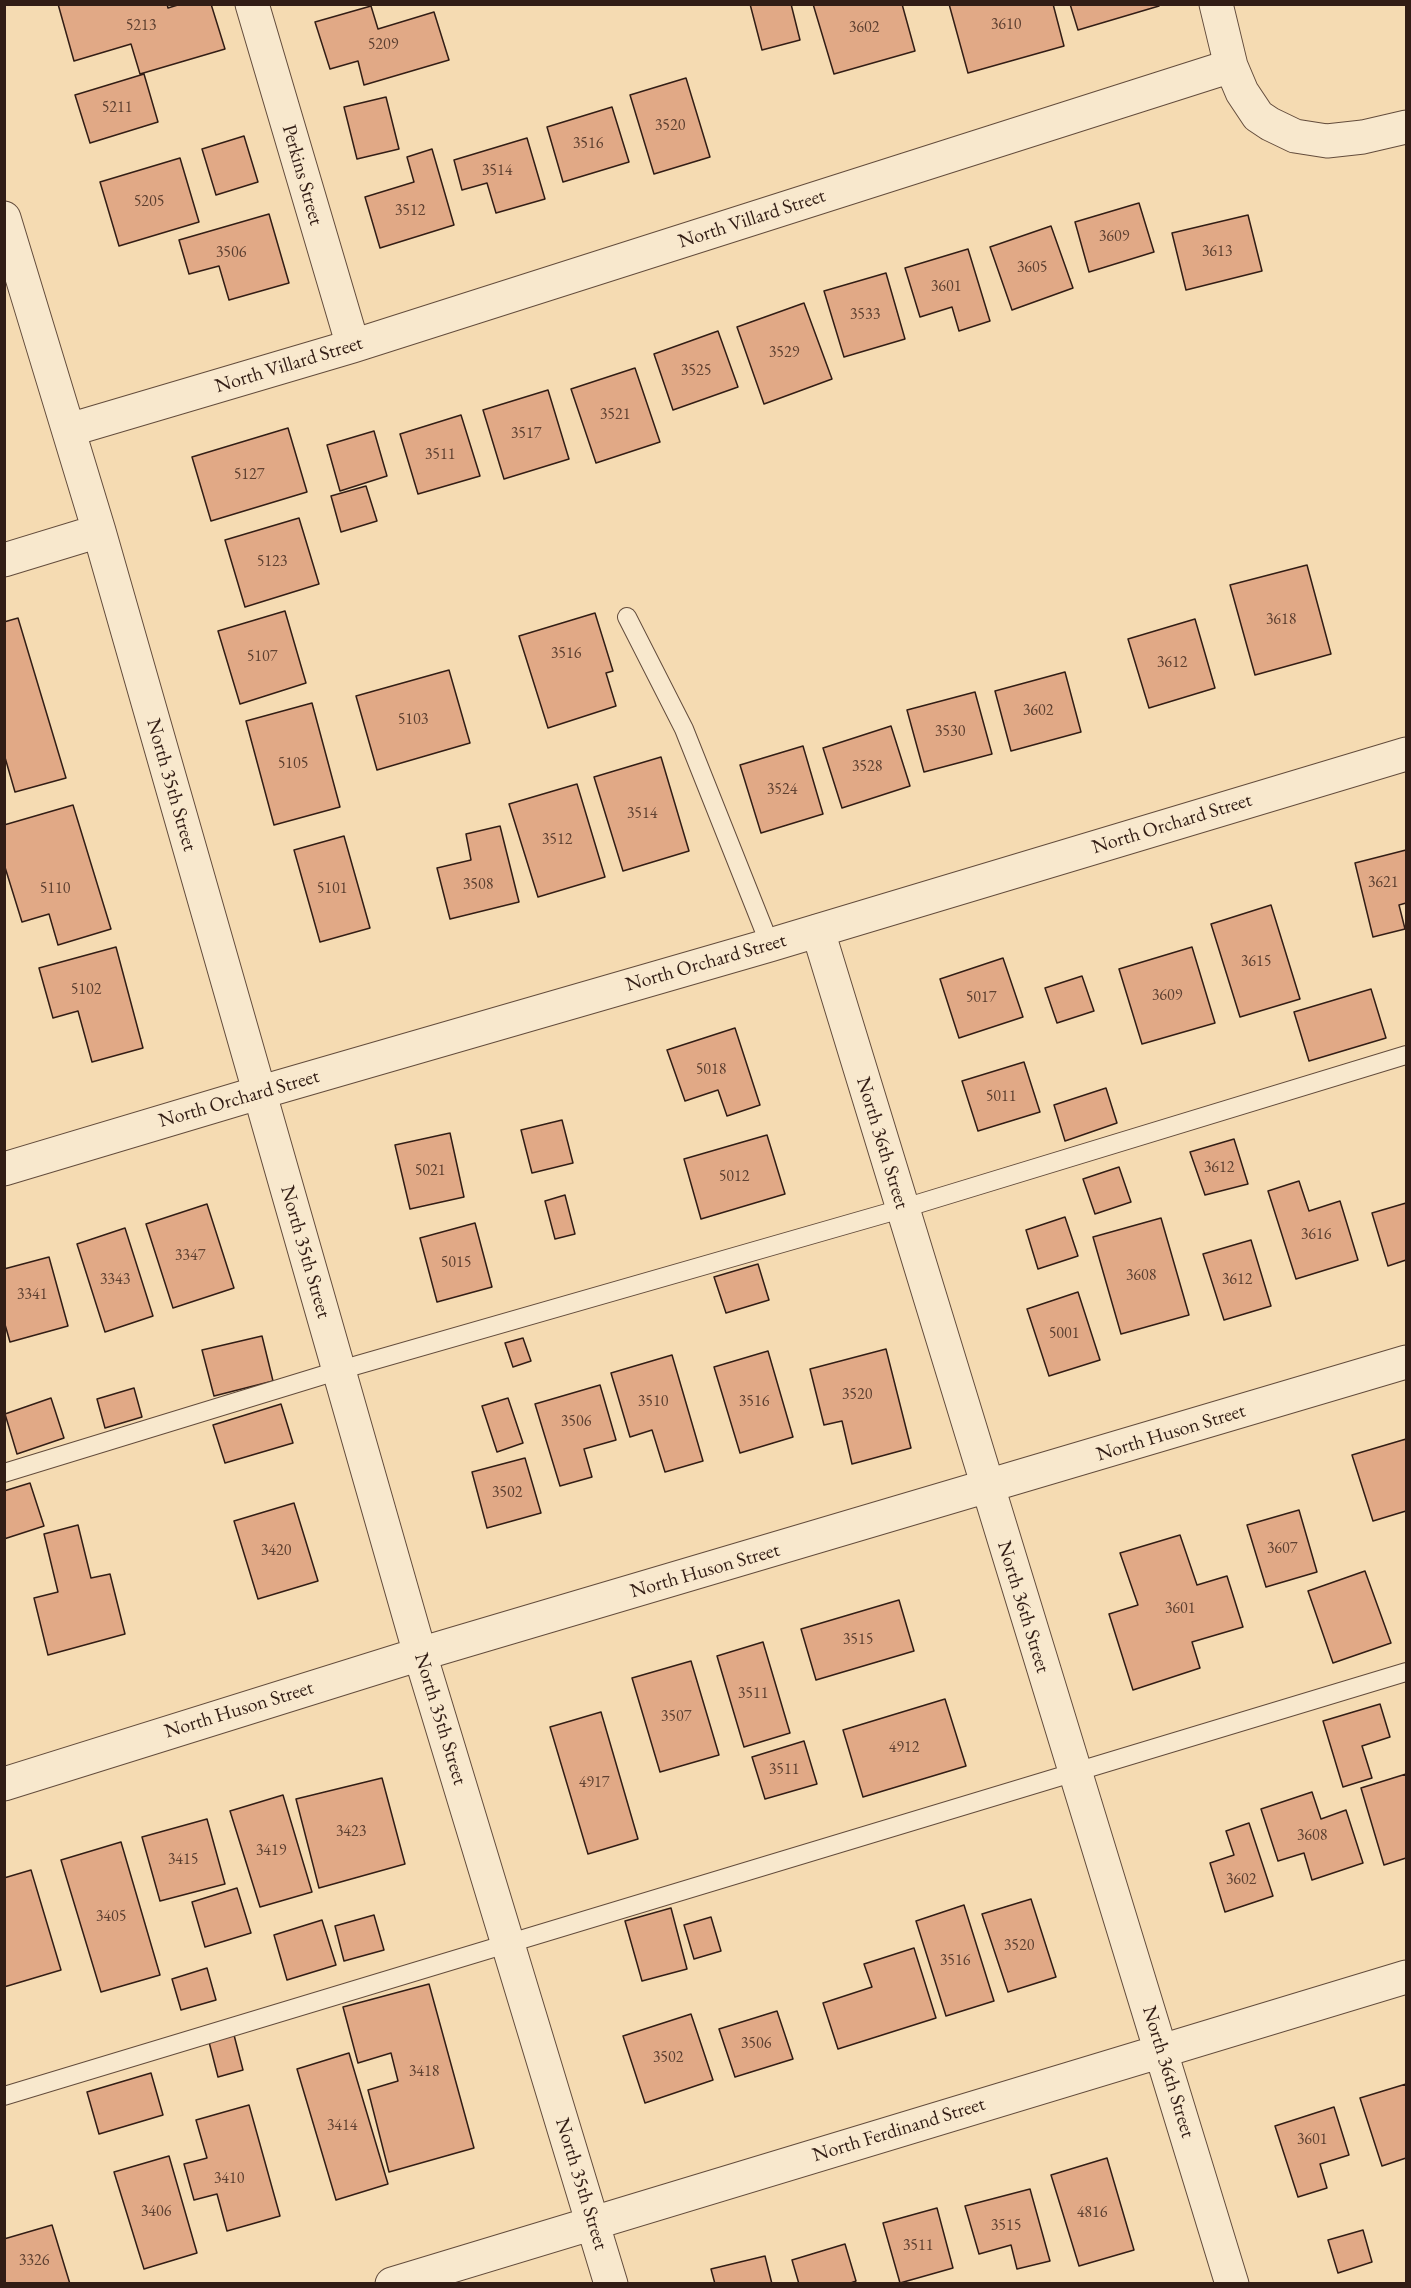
<!DOCTYPE html>
<html>
<head>
<meta charset="utf-8">
<style>
  body { margin:0 }
  #map { position:relative; width:1411px; height:2288px; overflow:hidden; background:#f5dbb2; font-family:"EB Garamond",serif }
  canvas { display:block }
  .frame { position:absolute; inset:0; border:6px solid #321d15; pointer-events:none }
</style>
</head>
<body>
<div id="map">
<canvas width="1411" height="2288"></canvas>
<div class="frame"></div>
</div>
<script>
const g = document.querySelector('canvas').getContext('2d');
g.lineJoin = 'round';
function fillPath(path, color) { g.fillStyle = color; g.fill(path, 'evenodd'); }
const shape = rows => new Path2D(rows.map(r => 'M' + r).join(''));
function trace(path, color, width, dash) { g.strokeStyle = color; g.lineWidth = width; g.lineCap = dash ? 'butt' : 'round'; g.setLineDash(dash || []); g.stroke(path); }
function write(font, color, halo, rows, align = 'center') {
  g.font = font + ' "EB Garamond",serif'; g.lineWidth = 4.5; g.setLineDash([]); g.textBaseline = 'middle'; g.strokeStyle = halo; g.fillStyle = color; for (const [text, x, y, turn = 0] of rows) {
    g.save(); g.translate(x, y); g.rotate((+turn || 0) * Math.PI / 180); g.textAlign = isNaN(turn) ? turn : align; if (halo) g.strokeText(text, 0, 0); g.fillText(text, 0, 0); g.restore();
  }
}
const building = shape([
  [58,4,167,4,168,8,181,4,211,4,225,49,140,74,131,44,74,61,58,4],
  [750,4,791,4,800,40,762,50,750,4],
  [813,4,902,4,915,51,834,74,813,4],
  [949,4,1053,4,1064,46,968,73,949,4],
  [1070,4,1159,4,1159,6,1078,30,1070,4],
  [371,6,378,29,434,12,449,60,364,85,358,61,330,69,315,22,371,6],
  [144,74,158,122,90,143,75,95,144,74],
  [686,78,710,157,654,174,630,95,686,78],
  [386,97,399,149,357,159,344,107,386,97],
  [612,107,629,162,563,182,547,127,612,107],
  [244,136,258,182,216,195,202,149,244,136],
  [527,138,545,199,496,213,487,183,462,190,454,160,527,138],
  [432,149,454,225,380,248,365,197,414,182,407,157,432,149],
  [180,158,199,222,119,246,100,182,180,158],
  [1139,203,1154,252,1089,272,1075,222,1139,203],
  [269,214,289,283,229,300,219,266,189,274,179,240,269,214],
  [1248,215,1262,271,1186,290,1172,233,1248,215],
  [1051,226,1073,288,1012,310,990,247,1051,226],
  [968,249,990,321,959,331,952,307,920,317,905,268,968,249],
  [886,273,905,339,844,357,824,291,886,273],
  [804,303,832,379,764,404,737,327,804,303],
  [718,331,738,387,673,410,654,354,718,331],
  [635,368,660,442,596,463,571,389,635,368],
  [548,390,569,459,504,479,483,410,548,390],
  [461,415,480,476,418,494,400,434,461,415],
  [288,428,307,492,211,521,192,457,288,428],
  [374,431,387,476,340,491,327,445,374,431],
  [366,486,377,521,341,532,331,496,366,486],
  [299,518,319,584,245,607,225,540,299,518],
  [1307,565,1331,654,1255,675,1230,585,1307,565],
  [285,611,306,683,240,704,218,631,285,611],
  [595,613,613,671,606,673,616,706,548,728,519,636,595,613],
  [18,618,66,778,15,792,4,754,4,622,18,618],
  [1195,619,1215,688,1149,708,1128,639,1195,619],
  [449,670,470,743,377,770,356,696,449,670],
  [1065,672,1081,732,1011,751,995,691,1065,672],
  [975,692,992,754,924,772,907,710,975,692],
  [312,703,340,807,274,825,246,721,312,703],
  [891,726,910,786,842,808,823,748,891,726],
  [803,746,823,814,761,833,740,765,803,746],
  [661,757,689,851,623,871,594,777,661,757],
  [577,784,605,877,538,897,509,804,577,784],
  [73,805,111,929,58,945,49,914,22,922,4,864,4,825,73,805],
  [500,826,519,902,450,919,437,868,471,860,466,834,500,826],
  [344,836,370,928,320,942,294,850,344,836],
  [1406,850,1406,903,1399,905,1405,929,1373,937,1355,863,1406,850],
  [1271,905,1300,999,1240,1017,1211,924,1271,905],
  [116,947,143,1048,92,1062,78,1011,53,1018,39,968,116,947],
  [1192,947,1215,1023,1142,1044,1119,969,1192,947],
  [1003,958,1023,1017,959,1038,940,979,1003,958],
  [1082,976,1094,1011,1057,1023,1045,988,1082,976],
  [1371,989,1386,1038,1309,1061,1294,1012,1371,989],
  [735,1028,760,1105,727,1116,718,1090,685,1101,667,1050,735,1028],
  [1024,1062,1040,1112,978,1131,962,1081,1024,1062],
  [1106,1088,1117,1123,1065,1141,1054,1105,1106,1088],
  [562,1120,573,1163,532,1173,521,1130,562,1120],
  [450,1133,464,1197,410,1209,395,1145,450,1133],
  [767,1135,785,1194,701,1219,684,1159,767,1135],
  [1234,1139,1248,1184,1205,1195,1190,1152,1234,1139],
  [1119,1167,1131,1202,1095,1214,1083,1179,1119,1167],
  [1299,1181,1309,1211,1340,1201,1358,1260,1296,1279,1268,1191,1299,1181],
  [565,1195,575,1234,555,1239,545,1201,565,1195],
  [1406,1203,1406,1260,1388,1266,1372,1213,1406,1203],
  [207,1204,234,1288,173,1308,146,1224,207,1204],
  [1065,1217,1078,1256,1038,1269,1026,1230,1065,1217],
  [1161,1218,1189,1315,1121,1334,1093,1237,1161,1218],
  [475,1223,492,1287,437,1302,420,1238,475,1223],
  [125,1228,153,1316,105,1332,77,1244,125,1228],
  [1251,1240,1271,1306,1224,1320,1203,1254,1251,1240],
  [49,1257,68,1326,10,1342,4,1321,4,1269,49,1257],
  [758,1264,769,1300,726,1313,714,1277,758,1264],
  [1078,1292,1100,1360,1049,1376,1027,1309,1078,1292],
  [262,1336,273,1381,214,1396,202,1350,262,1336],
  [523,1338,531,1361,513,1367,505,1343,523,1338],
  [886,1349,911,1448,852,1464,842,1421,824,1425,810,1369,886,1349],
  [768,1351,793,1437,740,1453,714,1367,768,1351],
  [672,1355,703,1461,665,1472,652,1430,630,1437,611,1373,672,1355],
  [600,1385,616,1440,584,1449,592,1477,560,1486,535,1404,600,1385],
  [134,1388,142,1417,105,1428,97,1399,134,1388],
  [51,1398,64,1438,17,1454,5,1414,51,1398],
  [508,1398,523,1443,497,1452,482,1406,508,1398],
  [281,1404,293,1443,225,1463,213,1425,281,1404],
  [1406,1439,1406,1511,1373,1521,1352,1455,1406,1439],
  [525,1458,541,1513,487,1528,472,1472,525,1458],
  [30,1483,44,1526,4,1539,4,1491,30,1483],
  [294,1503,318,1581,258,1599,234,1521,294,1503],
  [1299,1510,1317,1572,1266,1587,1247,1525,1299,1510],
  [78,1525,91,1578,110,1574,125,1634,48,1655,34,1598,58,1592,44,1534,78,1525],
  [1180,1535,1197,1585,1227,1576,1243,1627,1192,1642,1200,1668,1133,1690,1109,1614,1138,1605,1120,1553,1180,1535],
  [1365,1571,1391,1643,1333,1663,1308,1591,1365,1571],
  [899,1600,914,1651,816,1680,801,1629,899,1600],
  [763,1642,790,1733,744,1747,717,1656,763,1642],
  [691,1661,719,1755,660,1772,632,1678,691,1661],
  [945,1699,966,1766,863,1797,843,1730,945,1699],
  [1380,1704,1390,1737,1362,1746,1372,1778,1343,1787,1323,1721,1380,1704],
  [601,1712,638,1839,588,1854,550,1727,601,1712],
  [804,1741,817,1784,765,1799,752,1757,804,1741],
  [1406,1774,1406,1858,1384,1865,1361,1788,1406,1774],
  [382,1778,405,1864,319,1888,296,1799,382,1778],
  [1312,1792,1321,1819,1346,1810,1363,1863,1312,1880,1304,1853,1278,1861,1261,1809,1312,1792],
  [283,1795,312,1892,260,1907,230,1811,283,1795],
  [207,1819,225,1884,160,1901,142,1837,207,1819],
  [1249,1823,1273,1896,1225,1912,1210,1863,1234,1855,1226,1831,1249,1823],
  [121,1842,160,1975,101,1992,61,1860,121,1842],
  [31,1870,61,1970,4,1987,4,1878,31,1870],
  [237,1888,251,1933,205,1947,192,1902,237,1888],
  [1031,1899,1056,1977,1008,1992,982,1914,1031,1899],
  [964,1905,994,2001,946,2016,916,1921,964,1905],
  [671,1908,687,1969,642,1981,625,1921,671,1908],
  [374,1915,384,1950,344,1961,335,1926,374,1915],
  [711,1917,721,1951,694,1959,684,1925,711,1917],
  [322,1920,336,1965,287,1980,274,1935,322,1920],
  [914,1948,936,2018,838,2049,823,2003,872,1987,864,1964,914,1948],
  [207,1968,216,2000,181,2010,172,1979,207,1968],
  [429,1984,474,2148,389,2172,368,2090,398,2081,391,2053,358,2063,343,2007,429,1984],
  [777,2011,793,2059,735,2077,719,2029,777,2011],
  [691,2014,713,2080,645,2103,623,2036,691,2014],
  [234,2035,243,2070,218,2077,209,2042,234,2035],
  [349,2053,388,2184,336,2200,297,2069,349,2053],
  [151,2073,163,2115,99,2134,87,2092,151,2073],
  [1406,2084,1406,2158,1382,2166,1360,2098,1406,2084],
  [249,2105,280,2216,227,2231,217,2194,194,2200,184,2164,207,2158,196,2120,249,2105],
  [1334,2107,1349,2155,1320,2164,1327,2188,1298,2197,1275,2126,1334,2107],
  [169,2156,197,2253,144,2269,114,2172,169,2156],
  [1107,2158,1134,2250,1079,2266,1051,2175,1107,2158],
  [1030,2189,1050,2261,1017,2269,1011,2245,979,2254,965,2206,1030,2189],
  [937,2208,953,2268,900,2283,883,2223,937,2208],
  [52,2225,70,2284,4,2284,4,2239,52,2225],
  [1363,2230,1372,2262,1338,2273,1328,2240,1363,2230],
  [845,2244,856,2281,848,2284,799,2284,792,2260,845,2244],
  [765,2256,772,2284,715,2284,711,2269,765,2256]
]);
const service = shape([
  [627,617,684,729,770,945],
  [4,1473,340,1370,901,1209,1406,1055],
  [4,2096,1406,1672]
]);
const minor = shape([
  [252,4,353,346],
  [1216,4,1231,66,1242,92,1258,116,1270,124,1295,136,1327,141,1363,137,1406,127],
  [4,218,99,531,420,1654,611,2284],
  [69,430,353,346,1231,66],
  [4,560,99,531],
  [818,931,1232,2284],
  [4,1784,420,1654,1406,1362],
  [392,2284,1406,1977]
]);
const tertiary = shape([
  [4,1169,258,1093,770,945,1406,754]
]);
const numberNames = [
  ["3610",1006,25],
  ["5213",141,26],
  ["3602",864,28],
  ["5209",383,45],
  ["5211",117,108],
  ["3520",670,126],
  ["3516",588,144],
  ["3514",497,171],
  ["5205",149,202],
  ["3512",410,211],
  ["3609",1114,237],
  ["3613",1217,252],
  ["3506",231,253],
  ["3605",1032,268],
  ["3601",946,287],
  ["3533",865,315],
  ["3529",784,353],
  ["3525",696,371],
  ["3521",615,415],
  ["3517",526,434],
  ["3511",440,455],
  ["5127",249,475],
  ["5123",272,562],
  ["3618",1281,620],
  ["3516",566,654],
  ["5107",262,657],
  ["3612",1172,663],
  ["3602",1038,711],
  ["5103",413,720],
  ["3530",950,732],
  ["5105",293,764],
  ["3528",867,767],
  ["3524",782,790],
  ["3514",642,814],
  ["3512",557,840],
  ["3621",1383,883],
  ["3508",478,885],
  ["5110",55,889],
  ["5101",332,889],
  ["3615",1256,962],
  ["5102",86,990],
  ["3609",1167,996],
  ["5017",981,998],
  ["5018",711,1070],
  ["5011",1001,1097],
  ["3612",1219,1168],
  ["5021",430,1171],
  ["5012",734,1177],
  ["3616",1316,1235],
  ["3347",190,1256],
  ["5015",456,1263],
  ["3608",1141,1276],
  ["3343",115,1280],
  ["3612",1237,1280],
  ["3341",32,1295],
  ["5001",1064,1334],
  ["3520",857,1395],
  ["3510",653,1402],
  ["3516",754,1402],
  ["3506",576,1422],
  ["3502",507,1493],
  ["3607",1282,1549],
  ["3420",276,1551],
  ["3601",1180,1609],
  ["3515",858,1640],
  ["3511",753,1694],
  ["3507",676,1717],
  ["4912",904,1748],
  ["3511",784,1770],
  ["4917",594,1783],
  ["3423",351,1832],
  ["3608",1312,1836],
  ["3419",271,1851],
  ["3415",183,1860],
  ["3602",1241,1880],
  ["3405",111,1917],
  ["3520",1019,1946],
  ["3516",955,1961],
  ["3506",756,2044],
  ["3502",668,2058],
  ["3418",424,2072],
  ["3414",342,2126],
  ["3601",1312,2140],
  ["3410",229,2179],
  ["3406",156,2212],
  ["4816",1092,2213],
  ["3515",1006,2226],
  ["3511",918,2246],
  ["3326",34,2261]
];
const streetNames = [
  ["Perkins Street",302,175,74],
  ["North Villard Street",752,219,-18],
  ["North Villard Street",289,365,-17],
  ["North 35th Street",171,785,74],
  ["North Orchard Street",1172,824,-17],
  ["North Orchard Street",706,963,-16],
  ["North Orchard Street",239,1099,-16],
  ["North 36th Street",882,1143,73],
  ["North 35th Street",305,1252,74],
  ["North Huson Street",1171,1433,-17],
  ["North Huson Street",705,1571,-16],
  ["North 36th Street",1023,1607,73],
  ["North Huson Street",239,1710,-17],
  ["North 35th Street",440,1719,73],
  ["North 36th Street",1168,2072,73],
  ["North Ferdinand Street",899,2130,-17],
  ["North 35th Street",581,2184,73]
];
fillPath(building, '#e1a986');
trace(building, '#321d15', 1.5);
trace(service, '#634c3c', 20);
trace(minor, '#634c3c', 35);
trace(tertiary, '#634c3c', 35);
trace(service, '#f8e8cd', 18);
trace(minor, '#f8e8cd', 33);
trace(tertiary, '#f8e8cd', 33);
write('16px', '#5e4031', null, numberNames);
write('20px', '#321d15', '#f8e8cd', streetNames);
</script>
</body>
</html>
